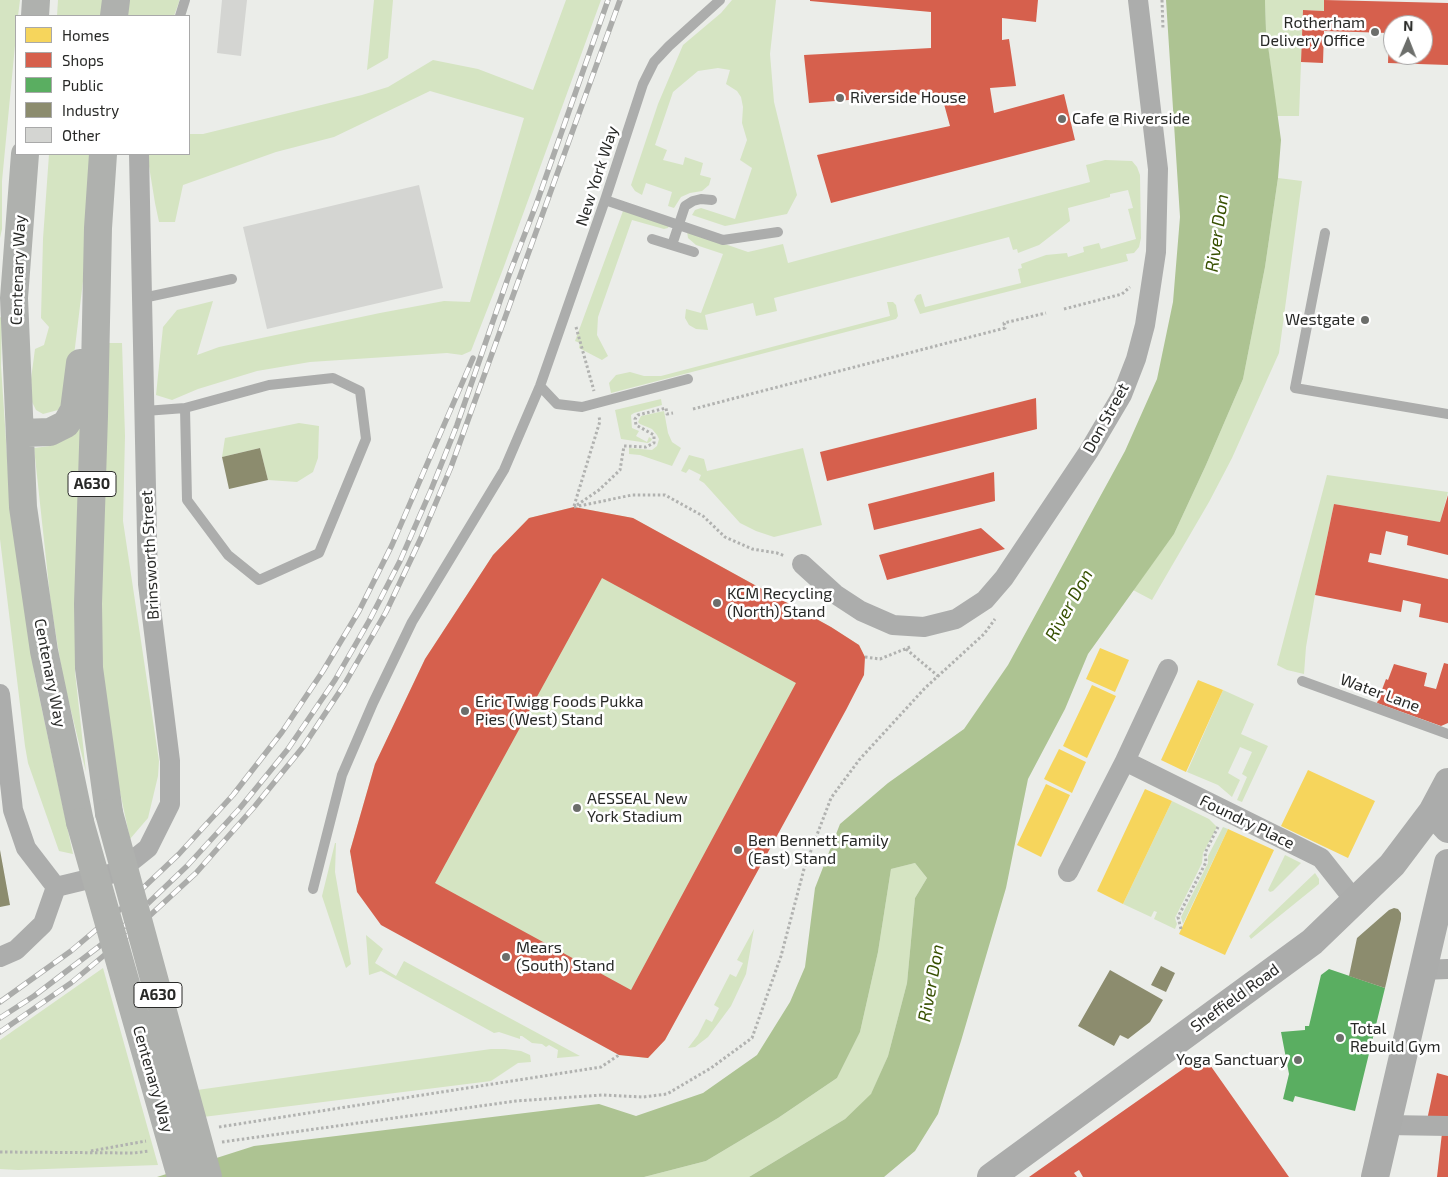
<!DOCTYPE html>
<html>
<head>
<meta charset="utf-8">
<style>
  body { margin:0 }
  #map { position:relative; width:1448px; height:1177px; overflow:hidden; background:#ebede9; font-family:"Exo 2",sans-serif }
  canvas { display:block }
  .legend { position:absolute; left:15px; top:15px; width:175px; height:140px; box-sizing:border-box; background:#fff; border:1px solid #a9a9a9; margin:0; padding:6px 9px; list-style:none; font-size:15px; color:#282927 }
  .legend li { display:flex; align-items:center; gap:10px; height:25px }
  .legend b { width:25px; border:1px solid #a9a9a9 }
  .north { position:absolute; left:1383px; top:15px; width:50px; height:50px; box-sizing:border-box; background:#fff; border:1px solid #a9a9a9; border-radius:50%; rotate:1deg; font-size:14px; font-weight:700; line-height:20px; text-align:center; color:#282927 }
  .north::after { content:''; display:block; margin:auto; width:18px; height:22px; background:#6c6e6b; clip-path:polygon(50% 0,100% 100%,50% 72%,0 100%) }
</style>
</head>
<body>
<div id="map">
<canvas width="1448" height="1177"></canvas>
<ul class="legend">
<li><b style="height:14px;background:#f6d55c"></b>Homes</li>
<li><b style="height:14px;background:#d6604d"></b>Shops</li>
<li><b style="height:14px;background:#5aae61"></b>Public</li>
<li><b style="height:14px;background:#8c8c6e"></b>Industry</li>
<li><b style="height:14px;background:#d4d5d2"></b>Other</li>
</ul>
<div class="north">N</div>
</div>
<script>
const g = document.querySelector('canvas').getContext('2d');
g.lineJoin = 'round';
function fillPath(path, color) { g.fillStyle = color; g.fill(path, 'evenodd'); }
const shape = rows => new Path2D(rows.map(r => 'M' + r).join(''));
function trace(path, color, width, dash) { g.strokeStyle = color; g.lineWidth = width; g.lineCap = dash ? 'butt' : 'round'; g.setLineDash(dash || []); g.stroke(path); }
function write(font, color, halo, rows, align = 'center') {
  g.font = font + ' "Exo 2",sans-serif'; g.lineWidth = 5; g.setLineDash([]); g.textBaseline = 'middle'; g.strokeStyle = halo; g.fillStyle = color; for (const [text, x, y, turn = 0] of rows) {
    g.save(); g.translate(x, y); g.rotate((+turn || 0) * Math.PI / 180); g.textAlign = isNaN(turn) ? turn : align; if (halo) g.strokeText(text, 0, 0); g.fillText(text, 0, 0); g.restore();
  }
}
const green = shape([
  [0,0,20,0,18,16,16,16,16,35,2,181,2,229,0,238],
  [58,0,103,0,102,16,57,16],
  [128,0,179,0,179,2,174,16,128,16],
  [374,0,393,0,388,58,367,70],
  [566,0,601,0,503,269,471,351,462,355,447,353,310,362,257,371,198,389,172,400,156,395,163,327,177,310,213,301,197,355,219,347,380,313,444,301,470,302,524,118,430,91,334,137,276,152,183,185,175,222,159,222,155,203,147,154,189,154,189,134,203,134,362,95,388,87,433,60,478,69,533,90],
  [732,0,776,0,770,54,774,102,797,195,787,214,725,226,692,215,695,210,701,208,735,219,752,168,740,160,747,140,742,123,743,107,741,97,737,91,726,84,730,70,718,68,698,71,673,92,655,145,667,150,663,160,683,165,685,157,703,163,700,175,711,178,709,185,702,191,690,193,681,197,674,208,668,206,672,192,646,183,642,195,635,191,631,185,658,104,683,45,721,13],
  [1265,0,1324,0,1324,11,1303,10,1299,116,1277,116,1266,31],
  [49,154,93,154,84,273,72,372,65,401,58,410,43,414,36,410,32,402,31,379,35,349,44,345,49,327,41,318,43,239],
  [1105,160,1132,161,1137,167,1140,175,1141,238,1139,247,1134,253,1126,254,1128,261,920,314,914,300,917,295,921,294,925,307,1021,283,1018,269,1022,268,1021,264,1046,255,1067,253,1068,257,1084,252,1083,247,1099,243,1101,249,1136,239,1128,209,1133,208,1128,190,1110,194,1110,197,1068,208,1070,221,1039,245,1018,253,1017,249,1013,250,1009,237,774,298,777,311,756,316,753,303,705,315,708,330,696,329,689,325,685,318,686,309,701,313,723,254,696,245,688,238,687,231,748,252,783,244,788,263,1090,182,1086,165],
  [1278,178,1302,181,1279,353,1232,458,1209,502,1152,600,1133,590,1174,534,1206,465,1243,379,1265,267],
  [623,211,670,224,668,228,664,229,632,220,598,317,597,335,608,356,602,360,579,348,580,343,575,341],
  [887,302,893,302,896,305,898,316,896,319,611,393,609,383,616,375,630,372,644,376,661,376,890,316],
  [0,317,2,318,1,366,8,470,21,580,35,677,73,854,59,851,28,763,25,746,0,539],
  [109,343,122,343,125,436,123,521,159,761,158,776,148,818,130,839,106,726,97,596],
  [661,399,662,405,634,413,631,415,632,428,639,431,636,436,647,442,649,437,652,439,651,441,648,443,621,439,615,410],
  [664,411,668,433,672,442,681,448,672,466,640,455,629,454,629,448,652,450,657,446,659,439,657,435,652,429,640,424,638,422,641,416],
  [82,420,76,566,75,672,86,772,63,678,51,605,34,448,50,446,66,439],
  [299,423,319,426,318,458,313,472,297,482,268,480,260,448,222,457,225,438],
  [803,448,822,525,774,537,756,531,740,523,704,483,699,480,701,475,689,469,686,473,681,471,689,455,704,459,707,471],
  [1327,475,1448,492,1440,522,1334,504,1315,595,1306,647,1304,674,1287,670,1277,665],
  [574,507,633,518,831,627,859,645,865,657,665,1040,648,1058,619,1055,357,892,350,851,375,764,425,659,493,555,529,518],
  [1223,690,1254,704,1241,734,1268,746,1242,802,1237,800,1247,777,1242,774,1252,752,1240,747,1228,773,1240,780,1232,797,1218,785,1187,772],
  [1172,801,1209,819,1217,827,1203,853,1202,863,1175,918,1177,924,1175,929,1154,919,1157,912,1154,911,1151,917,1123,904],
  [1223,827,1228,829,1183,924,1181,917,1208,863,1208,856],
  [335,843,336,843,335,872,351,964,346,968,322,896],
  [1285,855,1301,863,1273,891,1270,892,1268,890],
  [915,863,927,878,915,898,907,983,888,1056,871,1095,845,1119,749,1177,644,1177,706,1161,778,1118,837,1078,860,1032,878,952,891,869],
  [1315,873,1319,879,1319,884,1251,939,1249,936],
  [754,929,746,974,731,1006,708,1037,695,1047,688,1048,698,1035,706,1019,712,1022,719,1008,714,1005,730,974,736,977,743,963,737,960],
  [366,935,383,949,375,963,396,976,404,961,580,1056,557,1058,558,1050,549,1045,546,1047,542,1044,532,1043,522,1036,520,1036,520,1039,499,1032,494,1033,381,971,369,975],
  [103,968,158,1165,18,1170,0,1169,0,1040],
  [491,1049,505,1049,521,1051,530,1055,531,1062,518,1063,491,1081,203,1117,197,1090]
]);
const water = shape([
  [1166,0,1265,0,1266,31,1281,140,1278,178,1265,267,1243,379,1206,465,1174,534,1088,654,1065,709,1028,779,1006,888,961,1041,938,1114,915,1151,884,1177,749,1177,845,1119,871,1094,888,1056,907,983,915,898,927,878,915,863,891,869,878,952,860,1032,837,1078,778,1118,706,1161,644,1177,157,1177,254,1146,599,1104,636,1116,703,1093,757,1055,790,1002,805,967,815,888,840,824,888,783,964,729,1008,665,1125,451,1157,379,1173,302,1180,217]
]);
const homes = shape([
  [1100,648,1129,660,1115,692,1086,679],
  [1198,680,1223,690,1186,772,1161,760],
  [1092,685,1116,696,1087,758,1063,746],
  [1059,749,1086,762,1072,793,1044,779],
  [1308,770,1375,801,1348,858,1281,826],
  [1046,784,1070,795,1041,857,1017,845],
  [1145,789,1172,801,1123,904,1097,891],
  [1228,829,1274,850,1225,955,1179,934]
]);
const shops = shape([
  [810,0,1038,0,1036,22,1002,18,1002,40,1009,39,1016,86,990,88,994,113,1064,94,1075,140,831,203,817,155,950,126,941,93,809,103,804,55,931,48,931,12,810,1],
  [1324,0,1448,3,1448,65,1388,63,1389,33,1324,31,1323,63,1301,62,1303,10,1324,11],
  [1393,25,1423,25,1423,55,1393,55],
  [1036,398,1037,429,827,481,820,452],
  [994,472,995,501,874,530,868,504],
  [1448,495,1448,555,1407,545,1408,536,1386,531,1381,555,1370,553,1368,562,1448,579,1448,623,1419,617,1421,604,1403,600,1401,612,1315,595,1334,504,1440,522],
  [574,507,633,518,831,627,859,645,865,657,864,675,846,710,665,1040,648,1058,619,1055,381,925,357,892,350,851,375,764,425,659,493,555,529,518],
  [602,578,796,683,631,990,435,883],
  [981,528,1005,549,887,580,879,555],
  [1444,663,1448,664,1448,723,1441,726,1377,703,1386,679,1388,680,1394,664,1427,673,1424,686,1436,689],
  [1203,1055,1289,1177,1083,1177,1079,1170,1074,1173,1077,1177,1029,1177],
  [1437,1073,1448,1076,1448,1120,1427,1120],
  [1442,1133,1448,1134,1448,1177,1437,1177]
]);
const public = shape([
  [1329,969,1385,988,1355,1111,1295,1096,1293,1102,1283,1099,1289,1074,1281,1032,1305,1030,1305,1026,1309,1026,1321,975]
]);
const industry = shape([
  [260,448,268,480,229,489,222,457],
  [0,850,10,905,0,907],
  [1394,908,1398,909,1401,913,1401,919,1385,988,1349,976,1357,938,1389,910],
  [1161,966,1175,973,1166,992,1151,985],
  [1110,970,1163,1000,1150,1022,1128,1039,1120,1035,1114,1046,1078,1026]
]);
const building = shape([
  [222,0,247,0,241,56,217,53],
  [419,185,443,288,267,329,243,227]
]);
const path = shape([
  [1162,0,1163,29],
  [1064,309,1122,294,1130,287],
  [576,327,594,391],
  [693,409,1005,328,1004,323,1046,313],
  [577,505,599,490,620,470,624,446,646,447,654,443,654,435,636,425,635,419,638,415,666,408,667,414,673,413],
  [574,506,600,421,599,417],
  [574,507,632,495,665,495,703,516,725,537,752,549,777,553,785,556],
  [906,649,938,676],
  [865,657,880,659,910,647],
  [1181,929,1178,917,1206,862,1205,853,1218,827],
  [219,1127,601,1067,619,1055],
  [222,1142,516,1101,602,1095,643,1097,667,1094,711,1068,752,1038,781,956,804,869,831,798,859,760,925,688,984,634,995,619],
  [91,1151,146,1141],
  [0,1152,134,1153,149,1151]
]);
const lane = shape([
  [180,16,185,0],
  [605,200,723,240,778,232],
  [1325,233,1295,388,1448,414],
  [652,239,694,252],
  [672,245,685,206,693,201,701,199,712,200],
  [143,298,232,279],
  [540,386,557,404,582,407,688,379],
  [145,411,185,408,269,385,333,378,360,391,366,439,319,553,259,580,228,555,187,500,185,408],
  [1302,681,1448,734],
  [313,889,342,775,373,703,412,622,504,470,540,386,605,200,643,84,654,62,669,46,720,0]
]);
const street = shape([
  [802,564,835,594,861,611,893,625,924,627,956,619,985,600,1004,578,1089,451,1122,395,1136,359,1145,325,1156,252,1158,169,1138,0],
  [1168,669,1125,761,1321,858,1355,901],
  [0,694,13,810,26,848,56,887],
  [1068,872,1125,761],
  [56,887,118,872,148,848,170,804,170,761,148,584,139,154],
  [0,957,16,950,43,924,56,887],
  [1422,970,1448,969],
  [1387,1125,1448,1126]
]);
const secondary = shape([
  [1432,812,1448,829],
  [991,1177,1312,942,1392,865,1432,812,1448,782],
  [1375,1177,1448,863]
]);
const primary = shape([
  [35,16,36,0],
  [114,16,116,0],
  [25,154,14,298,23,507,44,651,80,822],
  [103,154,98,228,94,416,88,604,89,668,109,813],
  [20,433,50,432,66,424,74,410,80,363]
]);
const rail = shape([
  [0,1002,71,951,123,907,179,854,233,795,282,732,323,671,359,611,392,545,473,358],
  [0,1018,34,996,118,932,187,866,240,808,288,749,335,680,369,621,400,561,431,490,457,425,509,275,536,205,608,0],
  [0,1032,71,983,132,932,196,873,255,806,303,747,344,685,386,612,421,538,451,467,620,0]
]);
const primaryBridge = shape([
  [109,813,208,1177],
  [80,822,181,1177]
]);
const markers = [
  [1375,32,5,"#6c6e6b"],
  [840,98,5,"#6c6e6b"],
  [1062,119,5,"#6c6e6b"],
  [1365,320,5,"#6c6e6b"],
  [717,603,5,"#6c6e6b"],
  [465,711,5,"#6c6e6b"],
  [577,808,5,"#6c6e6b"],
  [738,850,5,"#6c6e6b"],
  [506,957,5,"#6c6e6b"],
  [1340,1038,5,"#6c6e6b"],
  [1298,1060,5,"#6c6e6b"]
];
const shields = [
  [92,484,48],
  [158,995,48]
];
const shieldNames = [
  ["A630",92,484],
  ["A630",158,995]
];
const poiNames = [
  ["Rotherham",1365,23,"right"],
  ["Delivery Office",1365,41,"right"],
  ["Riverside House",850,98],
  ["Cafe @ Riverside",1072,119],
  ["Westgate",1355,320,"right"],
  ["KCM Recycling",727,594],
  ["(North) Stand",727,612],
  ["Eric Twigg Foods Pukka",475,702],
  ["Pies (West) Stand",475,720],
  ["AESSEAL New",587,799],
  ["York Stadium",587,817],
  ["Ben Bennett Family",748,841],
  ["(East) Stand",748,859],
  ["Mears",516,948],
  ["(South) Stand",516,966],
  ["Total",1350,1029],
  ["Rebuild Gym",1350,1047],
  ["Yoga Sanctuary",1288,1060,"right"]
];
const streetNames = [
  ["New York Way",597,176,-72],
  ["Centenary Way",18,270,-88],
  ["Don Street",1106,418,-61],
  ["Brinsworth Street",150,555,-93],
  ["Centenary Way",50,673,79],
  ["Water Lane",1380,693,20],
  ["Foundry Place",1247,822,26],
  ["Sheffield Road",1235,998,-36],
  ["Centenary Way",153,1079,74]
];
const waterNames = [
  ["River Don",1217,233,-82],
  ["River Don",1069,605,-61],
  ["River Don",931,983,-80]
];
fillPath(green, '#d5e4c2');
fillPath(water, '#adc392');
fillPath(homes, '#f6d55c');
fillPath(shops, '#d6604d');
fillPath(public, '#5aae61');
fillPath(industry, '#8c8c6e');
fillPath(building, '#d4d5d2');
trace(path, '#b1b2b0', 3, [2.5, 2.5]);
trace(lane, '#acadac', 10);
trace(street, '#acadac', 20);
trace(secondary, '#abacab', 28);
trace(primary, '#afb1ae', 28);
trace(rail, '#abacaa', 5.5);
trace(rail, '#fff', 4, [11]);
trace(primaryBridge, '#afb1ae', 28);
for (const [x, y, r, color] of markers) { const dot = new Path2D(); dot.arc(x, y, r, 0, 2 * Math.PI); g.fillStyle = color; g.fill(dot); trace(dot, '#fff', 2); }
for (const [x, y, w] of shields) { const box = new Path2D(); box.roundRect(x - w / 2, y - 12.5, w, 25, 4); g.fillStyle = '#fff'; g.fill(box); trace(box, '#282927', 1); }
write('bold 15px', '#282927', null, shieldNames);
write('16px', '#282927', '#fff', poiNames, 'left');
write('16px', '#282927', '#fff', streetNames);
write('italic 18px', '#375001', '#fff', waterNames);
</script>
</body>
</html>
